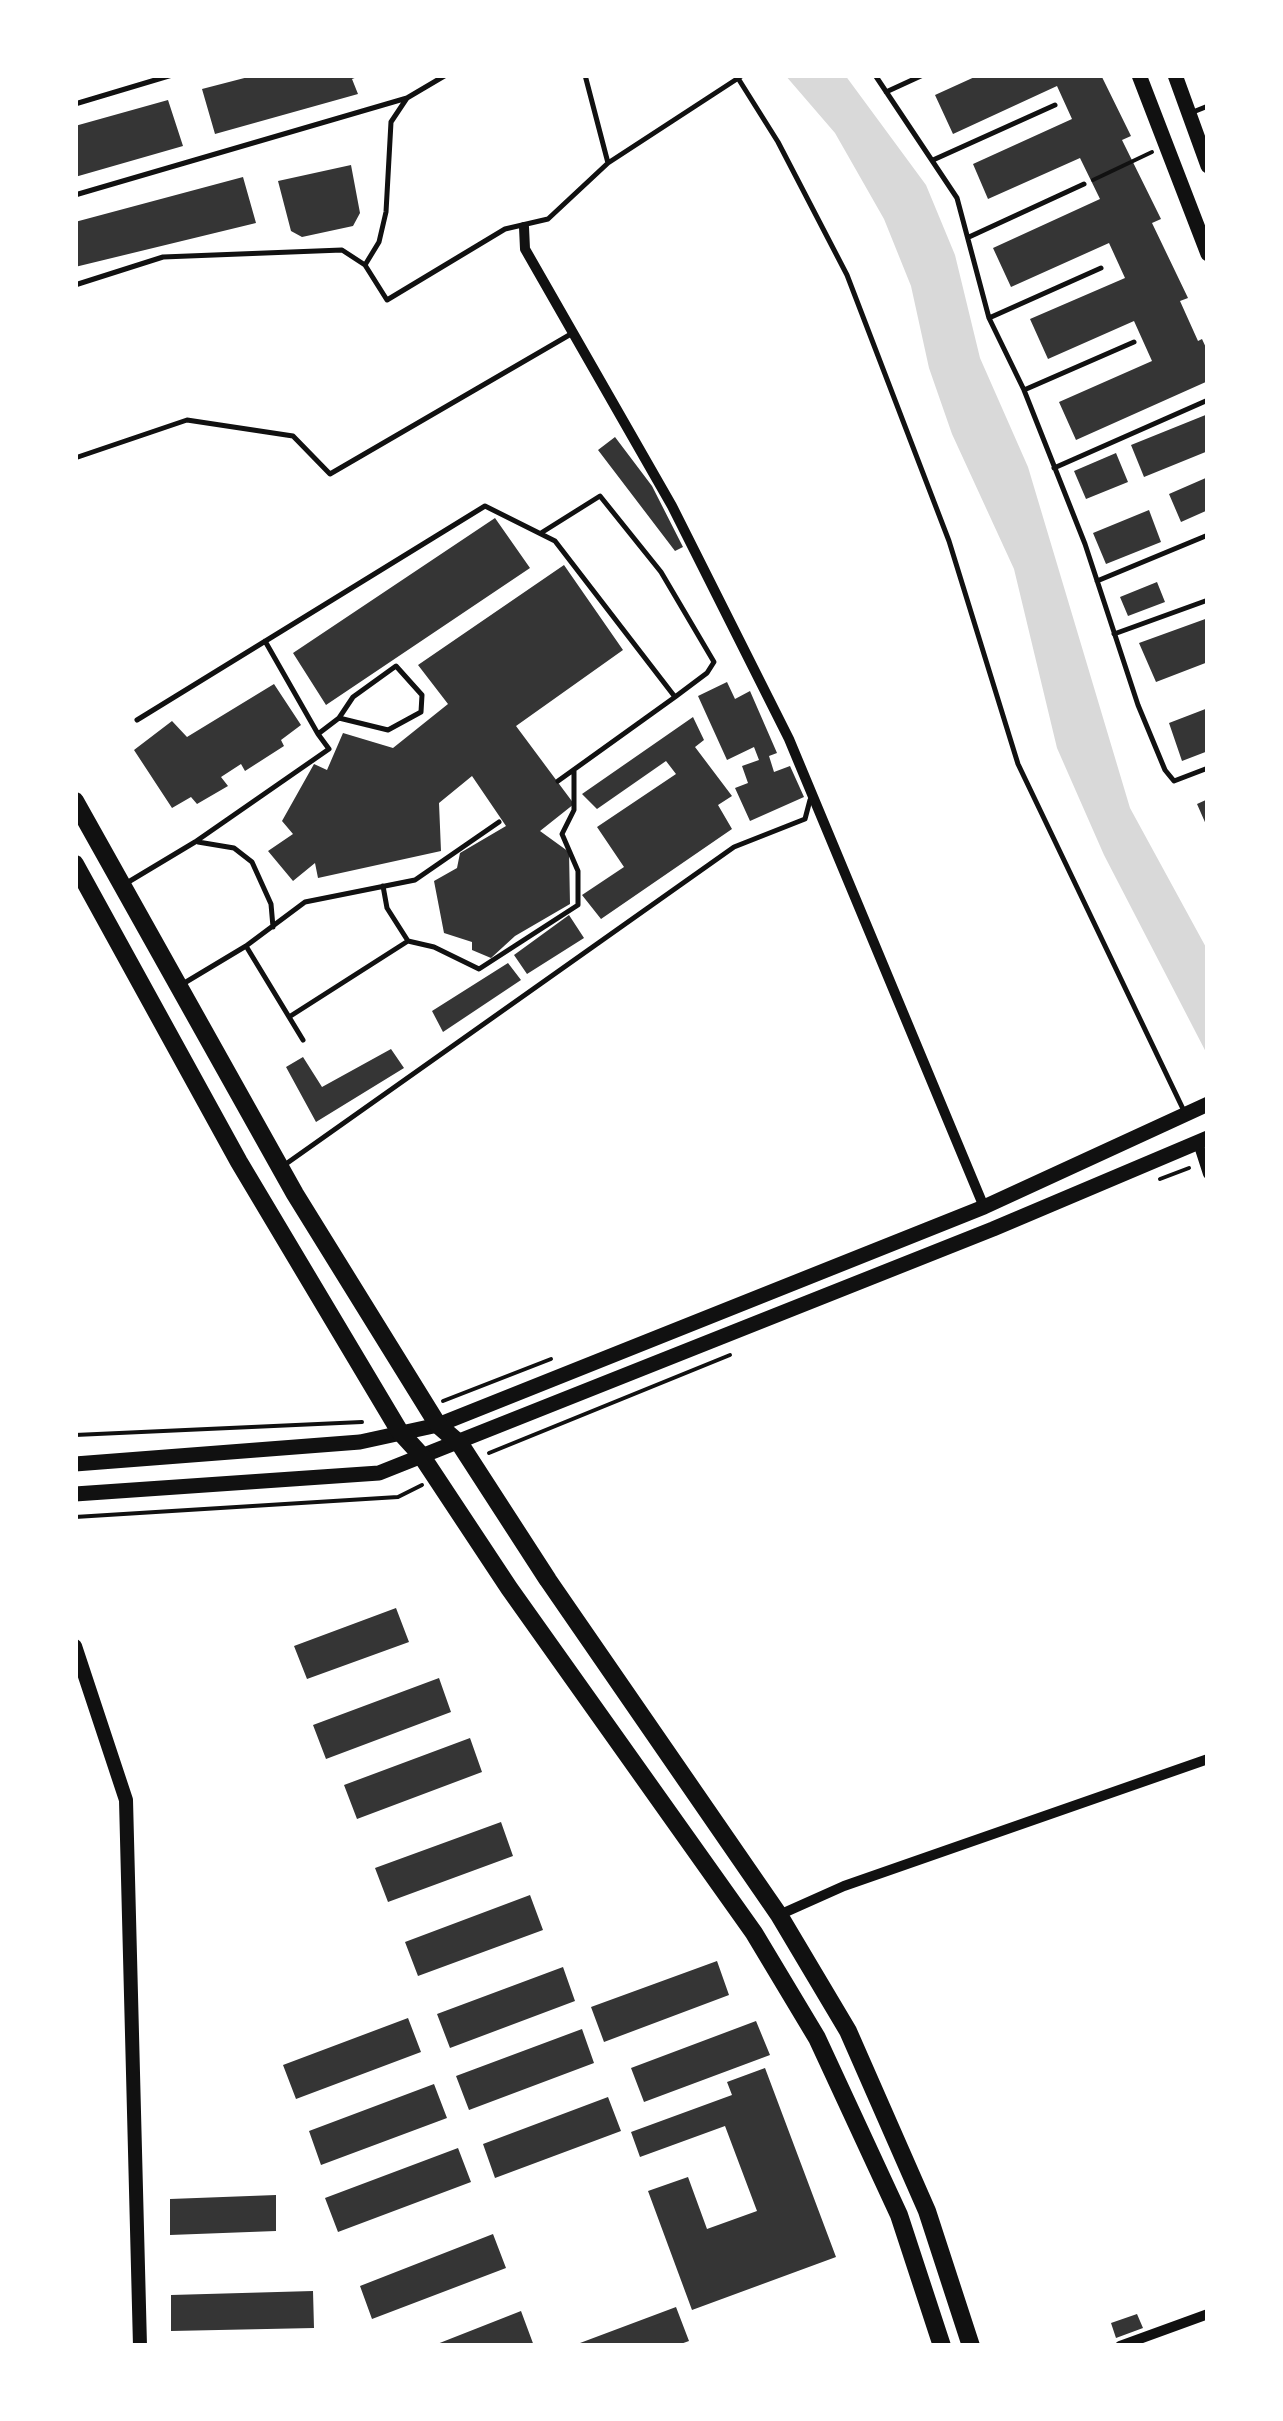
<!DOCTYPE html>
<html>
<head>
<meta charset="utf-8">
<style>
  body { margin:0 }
  #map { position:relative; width:1283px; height:2421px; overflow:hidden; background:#fff; font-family:"Titillium Web",sans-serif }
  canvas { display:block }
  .frame { position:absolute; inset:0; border:78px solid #fff; pointer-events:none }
</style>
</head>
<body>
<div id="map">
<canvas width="1283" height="2421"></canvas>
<div class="frame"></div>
</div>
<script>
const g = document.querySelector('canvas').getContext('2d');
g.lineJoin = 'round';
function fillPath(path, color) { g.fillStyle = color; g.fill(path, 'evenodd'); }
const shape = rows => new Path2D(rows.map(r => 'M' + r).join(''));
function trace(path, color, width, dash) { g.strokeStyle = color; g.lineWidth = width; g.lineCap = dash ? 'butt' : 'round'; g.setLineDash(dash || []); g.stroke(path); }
const water = shape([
  [785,75,845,75,926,185,955,255,980,358,1028,467,1130,808,1208,951,1208,1056,1104,855,1057,748,1014,569,952,434,929,368,911,286,884,219,835,133]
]);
const building = shape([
  [256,75,360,75,360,76,352,79,358,94,215,134,202,89],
  [979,75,1101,75,1131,136,1122,140,1161,219,1152,223,1188,298,1180,301,1198,341,1202,339,1208,352,1208,381,1076,440,1059,402,1152,361,1134,321,1048,359,1030,319,1125,278,1109,243,1011,287,993,248,1100,199,1080,158,988,199,973,164,1072,119,1057,86,953,134,935,95],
  [168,100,183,146,75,177,75,126],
  [351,165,360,213,353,226,302,237,291,231,278,181],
  [243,177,256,223,75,267,75,222],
  [1208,414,1208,451,1144,477,1131,445],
  [615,437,652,486,683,547,675,551,598,450],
  [1116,453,1128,482,1086,499,1074,471],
  [1208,477,1208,510,1181,522,1169,494],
  [1149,510,1161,542,1106,564,1093,533],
  [495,518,530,568,326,705,293,653],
  [564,565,623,650,516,726,574,804,540,831,569,852,570,904,515,936,491,958,472,950,472,942,444,933,434,881,457,868,460,853,506,826,472,776,439,803,441,851,318,878,315,863,293,881,268,851,293,834,282,821,314,764,327,770,343,733,393,748,448,704,418,665],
  [1157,582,1165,602,1128,616,1120,597],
  [1208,618,1208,662,1156,682,1139,643],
  [727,682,735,699,750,691,777,753,769,756,774,772,790,766,804,797,750,821,735,788,748,783,742,766,759,760,754,747,727,760,698,696],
  [274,684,301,725,281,740,284,746,245,771,241,764,221,777,228,786,197,804,191,797,172,808,134,750,172,721,187,737],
  [1208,708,1208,751,1182,761,1169,723],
  [693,717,704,740,695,747,732,796,718,805,732,829,601,919,582,895,624,867,597,827,676,774,666,761,597,809,582,794],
  [1208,799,1208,829,1197,804],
  [569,915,584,938,527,974,514,955],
  [508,963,521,980,443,1032,432,1011],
  [391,1049,404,1068,316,1122,286,1067,303,1057,322,1087],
  [396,1608,409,1642,307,1679,294,1646],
  [439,1678,451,1712,326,1759,313,1725],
  [470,1738,482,1772,357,1819,344,1785],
  [501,1822,513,1856,388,1902,375,1868],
  [530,1895,543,1930,418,1976,405,1942],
  [717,1961,729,1995,604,2042,591,2007],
  [563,1967,575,2001,450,2048,437,2014],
  [408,2018,421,2052,296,2099,283,2065],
  [756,2021,770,2055,644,2102,631,2068],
  [582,2029,594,2063,469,2110,456,2076],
  [765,2068,836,2257,692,2310,648,2191,688,2177,707,2229,757,2211,725,2126,640,2157,631,2132,732,2095,727,2082],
  [434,2084,447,2118,321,2165,309,2131],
  [608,2097,621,2131,495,2178,483,2144],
  [458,2148,471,2182,338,2232,325,2198],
  [276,2195,276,2231,170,2235,170,2199],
  [493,2234,506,2268,372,2319,360,2286],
  [313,2291,314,2328,171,2331,171,2295],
  [676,2307,689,2341,675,2346,572,2346],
  [521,2311,534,2346,432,2346],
  [1137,2314,1143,2328,1116,2338,1111,2323]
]);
const path = shape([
  [1093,180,1152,152],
  [1160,1179,1189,1168],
  [443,1401,551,1359],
  [75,1435,362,1422],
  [489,1453,730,1355],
  [75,1517,398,1497,422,1485]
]);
const service = shape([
  [585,75,608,163],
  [736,75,778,142,847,275,949,541,1018,764,1184,1111],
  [875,75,957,198,989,318,1024,390,1085,544,1138,705,1165,770,1174,781,1208,768],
  [886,92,923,75],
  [75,104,172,75],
  [1193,112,1208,106],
  [933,160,1055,105],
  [75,195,407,98],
  [969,237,1084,184],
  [365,265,379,242,386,212,391,122,407,98,446,75],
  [75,285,163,257,342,250,365,265,387,300,505,229,548,219,608,163,743,75],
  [989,318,1101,268],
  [1024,390,1134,342],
  [75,458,187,420,293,436,330,474,571,334],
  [1054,468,1208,400],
  [541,533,600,496,661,572,714,662,707,673,675,697],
  [1097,581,1208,535],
  [1114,634,1208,600],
  [265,641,318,734],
  [137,720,485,506,555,541,675,697,558,781],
  [198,842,234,848,252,862,271,904,273,927],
  [125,884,195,842,329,749,318,734,339,718,388,730,421,712,422,695,396,666,353,697,339,718],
  [383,886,387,908,408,941,434,947,479,969,578,905,578,871,562,834,574,810,574,771],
  [246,946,303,1040],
  [181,985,246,946,305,902,415,880,499,822],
  [289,1017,408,941],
  [283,1166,734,847,805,819,810,800]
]);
const minor = shape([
  [524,227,525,249,672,506,789,739,984,1207],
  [1198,1143,1208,1174],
  [779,1915,844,1886,1208,1759],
  [1120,2346,1208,2314]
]);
const tertiary = shape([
  [75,1646,126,1800,140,2346]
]);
const secondary = shape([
  [1139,75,1208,254],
  [1175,75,1208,166],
  [75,1464,360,1442,438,1425,984,1207,1208,1104],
  [75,1494,379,1473,993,1229,1208,1138]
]);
const primary = shape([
  [75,801,295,1194,438,1425,460,1444,548,1580,779,1915,848,2031,927,2211,971,2346],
  [75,864,239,1162,400,1432,421,1455,509,1588,754,1933,817,2038,899,2215,942,2346]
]);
fillPath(water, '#d9d9d9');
fillPath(building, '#353535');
trace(path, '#111', 4);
trace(service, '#111', 5);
trace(minor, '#111', 10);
trace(tertiary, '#111', 14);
trace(secondary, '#111', 15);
trace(primary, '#111', 18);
</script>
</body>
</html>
